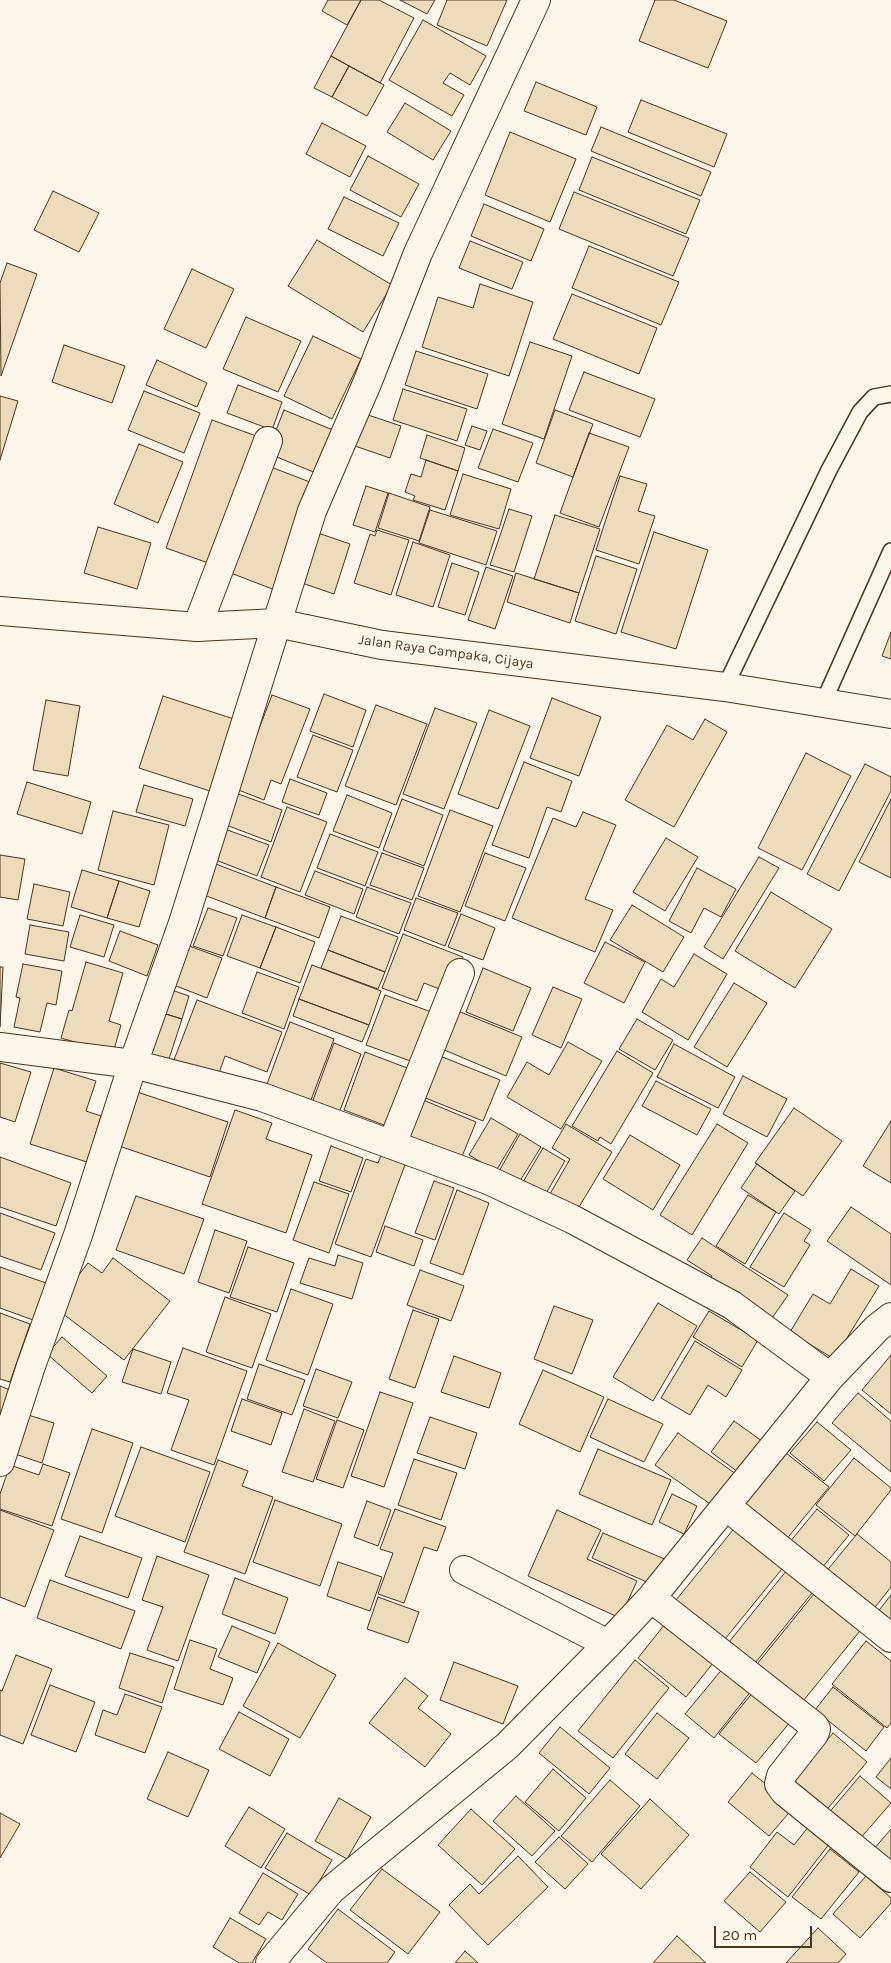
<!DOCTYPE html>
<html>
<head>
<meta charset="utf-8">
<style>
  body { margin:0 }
  #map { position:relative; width:891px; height:1963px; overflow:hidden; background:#fbf6e9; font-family:Karla,sans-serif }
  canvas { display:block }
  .scale { position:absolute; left:714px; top:1926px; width:98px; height:22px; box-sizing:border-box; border:2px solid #4a3520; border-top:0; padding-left:6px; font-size:15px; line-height:18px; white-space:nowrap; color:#4a3520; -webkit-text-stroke:4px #fbf6e9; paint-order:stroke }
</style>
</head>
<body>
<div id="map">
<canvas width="891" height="1963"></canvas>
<div class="scale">20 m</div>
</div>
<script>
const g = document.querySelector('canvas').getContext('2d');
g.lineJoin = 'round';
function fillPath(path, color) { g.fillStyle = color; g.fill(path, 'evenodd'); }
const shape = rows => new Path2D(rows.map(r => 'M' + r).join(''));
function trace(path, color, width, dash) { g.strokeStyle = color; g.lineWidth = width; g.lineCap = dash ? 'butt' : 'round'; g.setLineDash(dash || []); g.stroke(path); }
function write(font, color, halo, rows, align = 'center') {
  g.font = font + ' Karla,sans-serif'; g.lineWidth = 4; g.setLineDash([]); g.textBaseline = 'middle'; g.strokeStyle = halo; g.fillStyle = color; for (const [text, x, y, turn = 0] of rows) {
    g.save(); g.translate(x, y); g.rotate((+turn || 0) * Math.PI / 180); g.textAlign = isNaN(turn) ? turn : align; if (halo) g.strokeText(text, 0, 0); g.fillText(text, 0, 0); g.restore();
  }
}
const building = shape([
  [328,0,361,0,347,25,322,11,328,0],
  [361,0,379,0,414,18,380,83,331,56,361,0],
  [400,0,435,0,427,14,400,0],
  [447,0,507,0,487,46,437,25,447,0],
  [655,0,674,0,727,21,708,68,639,41,655,0],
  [423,20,486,56,470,85,450,73,443,83,464,95,452,116,389,80,423,20],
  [331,56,349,66,332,97,314,88,331,56],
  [349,66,384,85,367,116,332,97,349,66],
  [536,82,597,107,586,135,524,111,536,82],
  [641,100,727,134,714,167,628,132,641,100],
  [405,103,451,131,433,160,387,132,405,103],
  [322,123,366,146,350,177,306,154,322,123],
  [601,127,711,172,701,196,591,151,601,127],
  [510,132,576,159,550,222,485,195,510,132],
  [368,156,419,184,401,217,350,190,368,156],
  [592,157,700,200,686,234,579,190,592,157],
  [53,191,99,213,79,252,34,230,53,191],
  [574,192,689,238,673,276,559,229,574,192],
  [344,197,399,223,383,256,328,229,344,197],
  [484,204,544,229,531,261,471,236,484,204],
  [317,240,392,285,363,332,288,286,317,240],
  [470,241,523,262,512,289,459,268,470,241],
  [589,246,679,282,661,325,572,288,589,246],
  [7,263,37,274,1,376,0,283,7,263],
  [192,269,234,289,206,348,164,329,192,269],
  [480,284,533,302,509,376,422,347,438,297,473,308,480,284],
  [572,294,657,328,639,374,553,339,572,294],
  [246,317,301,341,278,392,223,369,246,317],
  [313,336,361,359,332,419,284,396,313,336],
  [530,342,572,356,544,439,502,424,530,342],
  [64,345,125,366,112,403,52,382,64,345],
  [416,351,488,374,477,409,405,385,416,351],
  [157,360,207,383,197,407,146,385,157,360],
  [584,372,655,399,640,437,569,410,584,372],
  [238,385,282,402,272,430,227,413,238,385],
  [403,389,467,409,457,441,393,420,403,389],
  [144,391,200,413,184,453,128,430,144,391],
  [0,396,18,401,0,460,0,396],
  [284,410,333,430,316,473,267,453,284,410],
  [555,410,593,424,573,477,536,463,555,410],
  [362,413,401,426,390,458,352,445,362,413],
  [212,420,259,437,214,565,166,548,212,420],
  [472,426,487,431,480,450,465,445,472,426],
  [493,429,533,443,518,482,478,468,493,429],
  [589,433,629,447,599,527,560,513,589,433],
  [427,435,465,448,458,471,420,458,427,435],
  [139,444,183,462,158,523,114,504,139,444],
  [426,460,458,471,445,510,413,500,415,496,405,492,411,474,421,477,426,460],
  [263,464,315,484,275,590,223,570,263,464],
  [463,474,511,489,499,529,450,515,463,474],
  [620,476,647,484,638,511,655,516,639,564,596,550,620,476],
  [366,486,388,493,375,532,353,525,366,486],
  [389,493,430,507,419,541,378,528,389,493],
  [509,509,532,516,514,572,490,565,509,509],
  [430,510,497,531,486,565,419,543,430,510],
  [555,515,600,529,579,593,534,579,555,515],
  [98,527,151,543,137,589,84,573,98,527],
  [377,530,409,540,391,595,354,583,370,534,375,536,377,530],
  [315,532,350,544,334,594,299,582,315,532],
  [654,532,708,550,676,649,621,632,654,532],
  [413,542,450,555,433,607,396,595,413,542],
  [596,556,637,569,616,634,575,621,596,556],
  [452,563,479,572,465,615,438,607,452,563],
  [486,567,513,576,495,629,468,620,486,567],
  [516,573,579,593,570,623,507,602,516,573],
  [891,632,891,659,882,656,891,632],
  [324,694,366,710,353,747,310,731,324,694],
  [272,695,310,709,281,784,271,780,264,800,236,789,272,695],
  [163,696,237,720,213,792,139,768,163,696],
  [552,698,601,717,579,776,530,758,552,698],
  [46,700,80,706,68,776,33,770,46,700],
  [376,705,427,724,396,805,345,786,376,705],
  [435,708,477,723,444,809,403,794,435,708],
  [489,710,530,726,498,809,458,794,489,710],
  [705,719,727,732,674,827,625,800,667,725,693,740,705,719],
  [313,735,353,750,337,792,297,777,313,735],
  [806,753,851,776,802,870,758,848,806,753],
  [524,762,572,781,561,812,547,807,529,858,492,845,524,762],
  [865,764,891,777,891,791,839,891,807,874,865,764],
  [290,779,327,793,319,815,282,802,290,779],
  [27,782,91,802,82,834,17,814,27,782],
  [144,785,193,799,185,826,136,812,144,785],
  [233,792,282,810,271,842,221,823,233,792],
  [347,795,392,813,379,848,333,831,347,795],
  [402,799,443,815,424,866,383,850,402,799],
  [891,799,891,878,859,862,891,799],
  [287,807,327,822,300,892,261,877,287,807],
  [450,810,493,826,460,912,418,896,450,810],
  [113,811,169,825,154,885,98,870,113,811],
  [583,812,616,825,585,899,613,910,595,952,512,918,553,818,576,827,583,812],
  [219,827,269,845,257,876,208,857,219,827],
  [330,834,378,852,365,886,317,868,330,834],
  [666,838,698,857,665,911,633,892,666,838],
  [382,853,424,868,412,900,370,885,382,853],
  [485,853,526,868,505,921,465,906,485,853],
  [0,855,25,859,18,900,0,897,0,855],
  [759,857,779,868,723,959,704,947,759,857],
  [208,861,276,887,265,918,196,892,208,861],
  [697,868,736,889,721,917,704,908,691,933,669,921,697,868],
  [82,870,119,881,107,918,71,907,82,870],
  [315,871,363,889,354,914,305,895,315,871],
  [119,881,150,891,139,927,107,918,119,881],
  [34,884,70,892,63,926,27,919,34,884],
  [276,887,330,907,319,938,265,918,276,887],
  [367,887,411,903,399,934,356,917,367,887],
  [771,892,832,929,795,988,735,951,771,892],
  [416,898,458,913,445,946,404,930,416,898],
  [632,905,684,937,663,972,610,940,632,905],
  [208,908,237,918,223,956,193,946,208,908],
  [461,914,495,928,483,960,448,947,461,914],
  [80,915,114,925,104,957,70,947,80,915],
  [242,915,276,927,260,968,227,956,242,915],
  [341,916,398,937,385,972,328,950,341,916],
  [30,925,69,932,64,961,25,954,30,925],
  [276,927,315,942,300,983,260,968,276,927],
  [120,931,158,945,147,976,109,961,120,931],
  [403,934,463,957,450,993,424,983,417,1001,382,988,403,934],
  [605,942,645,962,624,1003,584,983,605,942],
  [181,943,222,958,207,998,166,982,181,943],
  [328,950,385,972,378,989,321,968,328,950],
  [694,954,727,974,688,1040,642,1012,661,979,674,987,694,954],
  [86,962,123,973,109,1021,121,1025,113,1053,61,1038,69,1010,72,1011,86,962],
  [23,964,62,971,56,1005,47,1003,40,1032,14,1027,20,998,16,997,23,964],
  [312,965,381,991,369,1025,299,999,312,965],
  [0,967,3,967,0,1027,0,967],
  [483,968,531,988,513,1031,466,1012,483,968],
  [257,972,299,987,284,1029,242,1013,257,972],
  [734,983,767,1003,727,1067,694,1047,734,983],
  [163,987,189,996,182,1019,156,1011,163,987],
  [553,987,582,999,561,1048,532,1035,553,987],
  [385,995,434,1013,416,1063,366,1045,385,995],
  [299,999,369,1025,362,1042,293,1016,299,999],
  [197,1000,282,1032,267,1072,225,1056,216,1082,172,1065,197,1000],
  [156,1011,182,1019,167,1065,141,1057,156,1011],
  [458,1011,522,1037,506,1076,442,1049,458,1011],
  [637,1019,673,1040,655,1070,619,1049,637,1019],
  [290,1022,334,1039,311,1100,267,1084,290,1022],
  [568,1042,602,1061,561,1129,507,1097,527,1062,549,1075,568,1042],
  [334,1043,361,1054,339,1113,312,1103,334,1043],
  [674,1044,735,1077,718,1108,657,1077,674,1044],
  [617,1051,653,1073,611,1144,600,1137,598,1141,572,1126,617,1051],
  [365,1052,415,1071,392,1128,344,1110,365,1052],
  [435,1054,500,1080,483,1121,418,1095,435,1054],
  [0,1063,31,1072,15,1122,0,1117,0,1063],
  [54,1068,96,1081,86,1111,101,1116,87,1162,30,1144,54,1068],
  [743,1076,787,1099,767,1137,723,1114,743,1076],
  [656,1081,711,1109,697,1135,642,1106,656,1081],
  [137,1092,228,1122,210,1177,119,1146,137,1092],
  [416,1097,476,1122,461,1159,401,1134,416,1097],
  [794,1108,842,1141,803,1196,755,1163,794,1108],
  [235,1110,272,1123,266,1139,312,1155,286,1233,202,1204,235,1110],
  [491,1118,518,1134,496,1171,469,1155,491,1118],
  [891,1121,891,1183,863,1166,891,1121],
  [566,1124,612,1152,573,1217,546,1201,570,1159,552,1148,566,1124],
  [717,1124,748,1143,692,1235,660,1215,717,1124],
  [520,1134,541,1147,518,1184,498,1173,520,1134],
  [630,1135,680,1165,653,1210,603,1179,630,1135],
  [331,1146,363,1158,351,1192,319,1181,331,1146],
  [543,1148,565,1161,542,1200,520,1187,543,1148],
  [382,1153,406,1162,371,1257,335,1244,366,1159,378,1163,382,1153],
  [0,1157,71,1183,56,1226,0,1207,0,1157],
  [757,1164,795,1191,779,1214,741,1188,757,1164],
  [434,1181,454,1188,435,1240,415,1233,434,1181],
  [314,1182,349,1194,329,1253,293,1240,314,1182],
  [457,1190,489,1203,463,1275,430,1263,457,1190],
  [748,1195,776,1212,745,1264,716,1246,748,1195],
  [136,1196,204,1219,184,1274,116,1250,136,1196],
  [851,1207,891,1234,891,1285,827,1241,851,1207],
  [0,1213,55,1233,41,1270,0,1256,0,1213],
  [784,1213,811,1230,804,1241,810,1245,784,1287,750,1267,784,1213],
  [385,1226,423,1240,414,1266,376,1252,385,1226],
  [215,1230,247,1241,229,1293,198,1282,215,1230],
  [702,1238,788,1295,768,1324,707,1284,712,1276,687,1260,702,1238],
  [248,1247,294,1263,277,1312,230,1297,248,1247],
  [338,1255,363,1263,352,1299,300,1283,309,1258,335,1266,338,1255],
  [113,1258,170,1301,124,1360,54,1307,88,1263,102,1273,113,1258],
  [0,1267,46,1283,33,1320,0,1308,0,1267],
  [851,1269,879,1286,834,1359,790,1332,813,1294,830,1304,851,1269],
  [420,1270,464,1286,451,1321,407,1305,420,1270],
  [291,1289,333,1304,308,1375,266,1360,291,1289],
  [225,1297,271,1314,252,1368,206,1352,225,1297],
  [658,1303,697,1326,653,1401,613,1377,658,1303],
  [554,1306,593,1320,572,1374,534,1359,554,1306],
  [413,1310,439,1319,415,1388,389,1379,413,1310],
  [709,1311,758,1340,742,1367,693,1337,709,1311],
  [0,1313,30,1324,10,1382,0,1379,0,1313],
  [62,1337,107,1376,92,1393,47,1354,62,1337],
  [695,1341,742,1370,726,1397,708,1385,690,1415,661,1398,695,1341],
  [183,1348,247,1371,214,1465,171,1450,189,1400,167,1393,183,1348],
  [133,1349,171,1362,161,1394,122,1382,133,1349],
  [891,1355,891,1414,862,1390,891,1355],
  [454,1356,501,1373,489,1408,441,1392,454,1356],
  [259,1364,305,1380,292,1415,247,1399,259,1364],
  [316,1369,352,1382,338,1418,303,1406,316,1369],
  [543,1370,604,1397,580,1452,519,1424,543,1370],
  [0,1386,10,1390,1,1417,0,1417,0,1386],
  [380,1392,413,1403,384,1487,351,1476,380,1392],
  [858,1393,891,1421,891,1472,832,1423,858,1393],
  [242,1399,282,1413,271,1445,231,1431,242,1399],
  [608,1399,663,1424,644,1462,590,1437,608,1399],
  [304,1409,335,1421,313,1482,282,1472,304,1409],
  [25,1414,54,1423,42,1463,12,1453,25,1414],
  [430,1417,477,1433,465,1469,417,1453,430,1417],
  [337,1420,364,1430,343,1488,316,1479,337,1420],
  [734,1421,766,1444,742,1475,711,1452,734,1421],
  [817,1422,851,1450,824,1481,790,1453,817,1422],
  [92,1429,133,1443,102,1533,61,1519,92,1429],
  [678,1433,736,1474,713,1506,655,1465,678,1433],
  [141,1447,210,1472,185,1542,115,1516,141,1447],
  [598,1449,671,1480,652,1525,579,1494,598,1449],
  [786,1453,829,1487,785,1541,743,1506,786,1453],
  [854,1458,891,1488,891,1490,855,1536,816,1505,854,1458],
  [414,1459,457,1473,441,1520,398,1505,414,1459],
  [218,1460,248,1471,242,1486,273,1497,245,1574,184,1552,218,1460],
  [43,1464,70,1473,52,1526,0,1509,0,1494,10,1465,39,1475,43,1464],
  [672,1494,697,1506,684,1534,659,1522,672,1494],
  [275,1500,342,1524,320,1586,253,1562,275,1500],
  [367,1501,391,1510,378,1546,354,1537,367,1501],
  [395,1509,446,1527,437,1551,424,1547,404,1603,378,1594,393,1553,380,1549,395,1509],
  [817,1509,849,1535,821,1569,789,1543,817,1509],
  [0,1510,54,1530,25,1607,0,1597,0,1510],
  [557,1510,601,1530,587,1559,637,1581,620,1618,528,1576,557,1510],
  [741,1520,790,1559,721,1644,672,1605,741,1520],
  [603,1533,667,1560,656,1586,592,1558,603,1533],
  [857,1534,891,1562,891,1587,872,1611,825,1573,857,1534],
  [80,1536,142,1558,128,1598,65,1576,80,1536],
  [157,1556,209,1575,178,1661,147,1650,163,1607,142,1600,157,1556],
  [338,1562,382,1577,370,1611,327,1596,338,1562],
  [791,1565,817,1587,751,1668,725,1647,791,1565],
  [235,1578,288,1598,275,1634,222,1614,235,1578],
  [50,1580,135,1611,121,1649,37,1618,50,1580],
  [818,1589,864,1626,799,1706,753,1669,818,1589],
  [891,1595,891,1626,876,1614,891,1595],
  [378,1597,419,1612,408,1643,367,1629,378,1597],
  [669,1619,717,1658,686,1697,638,1658,669,1619],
  [232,1626,270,1642,257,1673,218,1657,232,1626],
  [190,1640,217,1649,210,1669,233,1678,223,1705,174,1689,190,1640],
  [866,1641,891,1661,891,1723,887,1728,832,1684,866,1641],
  [278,1643,336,1675,300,1738,243,1706,278,1643],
  [130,1653,174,1667,162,1703,119,1688,130,1653],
  [16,1655,52,1669,23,1744,0,1735,0,1690,2,1691,16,1655],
  [635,1660,669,1688,613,1758,578,1731,635,1660],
  [454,1662,518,1686,503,1724,440,1700,454,1662],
  [724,1667,752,1690,714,1738,685,1714,724,1667],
  [405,1678,428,1696,418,1708,451,1734,425,1767,369,1723,405,1678],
  [50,1685,95,1702,76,1752,31,1735,50,1685],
  [833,1687,884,1727,866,1751,815,1710,833,1687],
  [754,1691,791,1721,756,1763,719,1734,754,1691],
  [125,1694,162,1707,145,1753,95,1735,103,1710,117,1715,125,1694],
  [239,1712,289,1739,270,1776,219,1749,239,1712],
  [657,1713,689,1738,657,1779,625,1754,657,1713],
  [560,1727,610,1768,589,1794,539,1753,560,1727],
  [833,1733,867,1762,823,1814,789,1786,833,1733],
  [168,1752,209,1770,188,1817,147,1799,168,1752],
  [891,1758,891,1789,876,1777,891,1758],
  [553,1769,586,1798,559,1831,525,1802,553,1769],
  [752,1773,794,1807,769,1836,728,1802,752,1773],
  [860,1776,891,1803,858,1841,827,1815,860,1776],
  [610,1780,640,1806,592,1862,561,1836,610,1780],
  [516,1796,555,1831,532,1856,493,1821,516,1796],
  [339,1798,371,1817,347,1859,315,1841,339,1798],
  [650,1799,689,1835,641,1889,601,1854,650,1799],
  [249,1807,285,1829,261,1868,225,1846,249,1807],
  [471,1809,515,1849,482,1885,438,1845,471,1809],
  [0,1813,20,1824,0,1858,0,1813],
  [809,1826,830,1843,788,1897,750,1867,777,1832,794,1845,809,1826],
  [891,1829,891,1866,873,1850,891,1829],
  [287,1833,332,1860,311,1895,265,1868,287,1833],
  [559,1837,588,1864,565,1889,535,1862,559,1837],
  [830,1849,859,1872,821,1919,792,1897,830,1849],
  [518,1856,548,1887,488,1945,449,1905,470,1884,479,1894,518,1856],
  [382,1869,440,1912,408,1954,350,1910,382,1869],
  [750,1872,786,1902,760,1932,724,1901,750,1872],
  [263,1873,298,1894,282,1920,268,1912,259,1925,239,1913,263,1873],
  [866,1876,891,1898,891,1903,860,1938,833,1914,866,1876],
  [338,1909,395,1952,387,1963,327,1963,308,1949,338,1909],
  [230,1918,266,1939,252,1963,239,1963,213,1947,230,1918],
  [818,1928,846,1954,838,1963,786,1963,818,1928],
  [677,1936,706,1963,653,1963,677,1936],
  [465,1951,478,1963,455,1963,465,1951]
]);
const service = shape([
  [725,687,829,470,860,412,874,397,891,394],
  [823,703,891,551]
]);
const minor = shape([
  [197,627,268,441],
  [0,1047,133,1064,262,1097,488,1180,572,1219,732,1305,830,1377],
  [392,1144,460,973],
  [0,1462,31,1366,78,1235,133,1064,183,923,312,511,368,381,418,253,536,0],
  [726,1506,891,1638],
  [464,1570,608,1644],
  [651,1598,814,1726,816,1729,814,1734,781,1776,779,1784,785,1792,891,1878],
  [270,1963,331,1890,507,1746,608,1644,651,1598,830,1377,877,1328,891,1317]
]);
const primary = shape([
  [0,611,197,627,277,623,382,645,725,687,891,714]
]);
const streetNames = [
  ["Jalan Raya Campaka, Cijaya",446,652,8]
];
fillPath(building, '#ecdcbc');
trace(building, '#4a3520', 1);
trace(service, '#4a3520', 18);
trace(minor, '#4a3520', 30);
trace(primary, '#4a3520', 30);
trace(service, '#fbf6e9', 15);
trace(minor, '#fbf6e9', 28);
trace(primary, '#fbf6e9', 28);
write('14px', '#4a3520', '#fbf6e9', streetNames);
</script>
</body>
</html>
